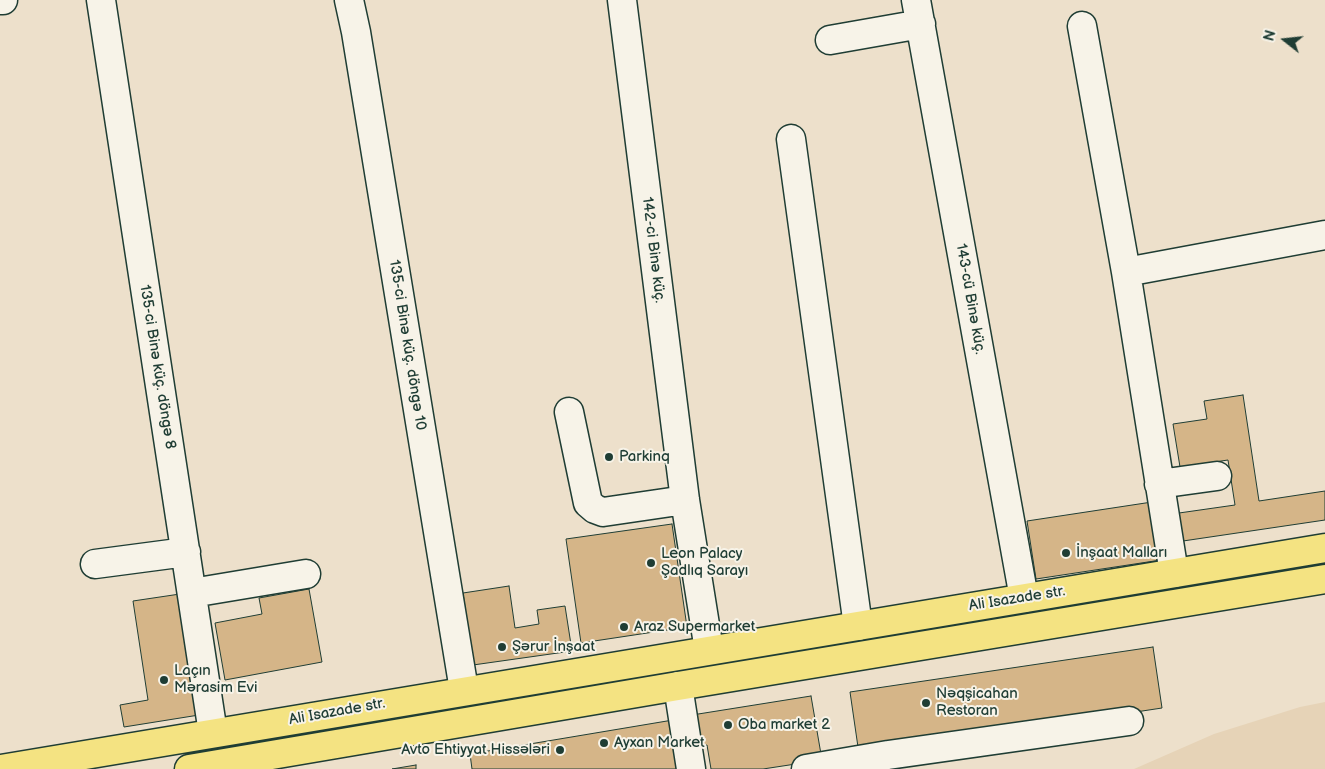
<!DOCTYPE html>
<html>
<head>
<meta charset="utf-8">
<style>
  body { margin:0 }
  #map { position:relative; width:1325px; height:769px; overflow:hidden; background:#ede0cb; font-family:"Balsamiq Sans",sans-serif }
  canvas { display:block }
  .north { position:absolute; left:1260px; top:15px; width:50px; height:50px; -webkit-text-stroke:4px #f7f3e8; paint-order:stroke; rotate:286deg; font-size:14px; font-weight:700; line-height:20px; text-align:center; color:#1f3d34 }
  .north::after { content:''; display:block; margin:auto; width:18px; height:22px; background:#1f3d34; clip-path:polygon(50% 0,100% 100%,50% 72%,0 100%) }
</style>
</head>
<body>
<div id="map">
<canvas width="1325" height="769"></canvas>
<div class="north">N</div>
</div>
<script>
const g = document.querySelector('canvas').getContext('2d');
g.lineJoin = 'round';
function fillPath(path, color) { g.fillStyle = color; g.fill(path, 'evenodd'); }
const shape = rows => new Path2D(rows.map(r => 'M' + r).join(''));
function trace(path, color, width, dash) { g.strokeStyle = color; g.lineWidth = width; g.lineCap = dash ? 'butt' : 'round'; g.setLineDash(dash || []); g.stroke(path); }
function write(font, color, halo, rows, align = 'center') {
  g.font = font + ' "Balsamiq Sans",sans-serif'; g.lineWidth = 4; g.setLineDash([]); g.textBaseline = 'middle'; g.strokeStyle = halo; g.fillStyle = color; for (const [text, x, y, turn = 0] of rows) {
    g.save(); g.translate(x, y); g.rotate((+turn || 0) * Math.PI / 180); g.textAlign = isNaN(turn) ? turn : align; if (halo) g.strokeText(text, 0, 0); g.fillText(text, 0, 0); g.restore();
  }
}
const built = shape([
  [1325,702,1325,769,1134,769,1214,734,1300,707]
]);
const building = shape([
  [1243,395,1259,501,1325,491,1325,520,1183,541,1179,513,1235,505,1228,460,1180,467,1173,424,1207,419,1204,401,1243,395],
  [1152,502,1161,560,1036,579,1027,521,1152,502],
  [672,524,687,627,581,643,566,539,672,524],
  [509,586,515,628,539,624,537,610,565,606,572,651,473,665,463,593,509,586],
  [309,589,322,662,225,680,215,623,262,614,259,598,309,589],
  [180,594,199,715,124,727,120,705,148,700,133,601,180,594],
  [1153,647,1162,708,859,754,850,692,1153,647],
  [811,696,822,760,763,769,711,769,707,745,697,747,692,715,811,696],
  [673,720,681,769,472,769,470,754,673,720],
  [416,765,416,769,392,769,416,765]
]);
const minor = shape([
  [0,0,3,0],
  [101,0,213,733],
  [349,0,356,32,464,690],
  [622,0,685,500,709,650],
  [916,0,1024,598],
  [1082,26,1126,272,1174,573],
  [830,40,921,24],
  [791,139,858,626],
  [1126,272,1325,235],
  [569,412,588,503,595,509,603,512,685,500],
  [1159,484,1217,476],
  [95,564,186,552],
  [192,593,306,574],
  [678,686,691,769],
  [806,769,888,755,1129,721]
]);
const major = shape([
  [1,769,1325,548],
  [189,769,678,686,1325,579]
]);
const markers = [
  [609,457,5,"#1f3d34"],
  [1066,553,5,"#1f3d34"],
  [651,563,5,"#1f3d34"],
  [624,627,5,"#1f3d34"],
  [502,647,5,"#1f3d34"],
  [164,680,5,"#1f3d34"],
  [926,703,5,"#1f3d34"],
  [728,725,5,"#1f3d34"],
  [604,743,5,"#1f3d34"],
  [560,750,5,"#1f3d34"]
];
const streetNames = [
  ["142-ci Binə küç.",653,250,83],
  ["143-cü Binə küç.",970,299,80],
  ["135-ci Binə küç. döngə 10",407,345,81],
  ["135-ci Binə küç. döngə 8",157,367,81],
  ["Ali Isazade str.",1017,599,-9],
  ["Ali Isazade str.",337,712,-10]
];
const poiNames = [
  ["Parkinq",619,457],
  ["İnşaat Malları",1076,553],
  ["Leon Palaсу",661,554],
  ["Şadlıq Sarayı",661,571],
  ["Araz Supermarket",634,627],
  ["Şərur İnşaat",512,647],
  ["Laçın",174,671],
  ["Mərasim Evi",174,688],
  ["Nəqşicahan",936,694],
  ["Restoran",936,711],
  ["Oba market 2",738,725],
  ["Ayxan Market",614,743],
  ["Avto Ehtiyyat Hissələri",550,750,"right"]
];
fillPath(built, '#e6d3b7');
fillPath(building, '#d5b588');
trace(building, '#1f3d34', 1);
trace(minor, '#1f3d34', 31);
trace(major, '#1f3d34', 31);
trace(minor, '#f7f3e8', 28);
trace(major, '#f4e382', 28);
for (const [x, y, r, color] of markers) { const dot = new Path2D(); dot.arc(x, y, r, 0, 2 * Math.PI); g.fillStyle = color; g.fill(dot); trace(dot, '#f7f3e8', 2); }
write('15px', '#1f3d34', '#f7f3e8', streetNames);
write('15px', '#1f3d34', '#f7f3e8', poiNames, 'left');
</script>
</body>
</html>
